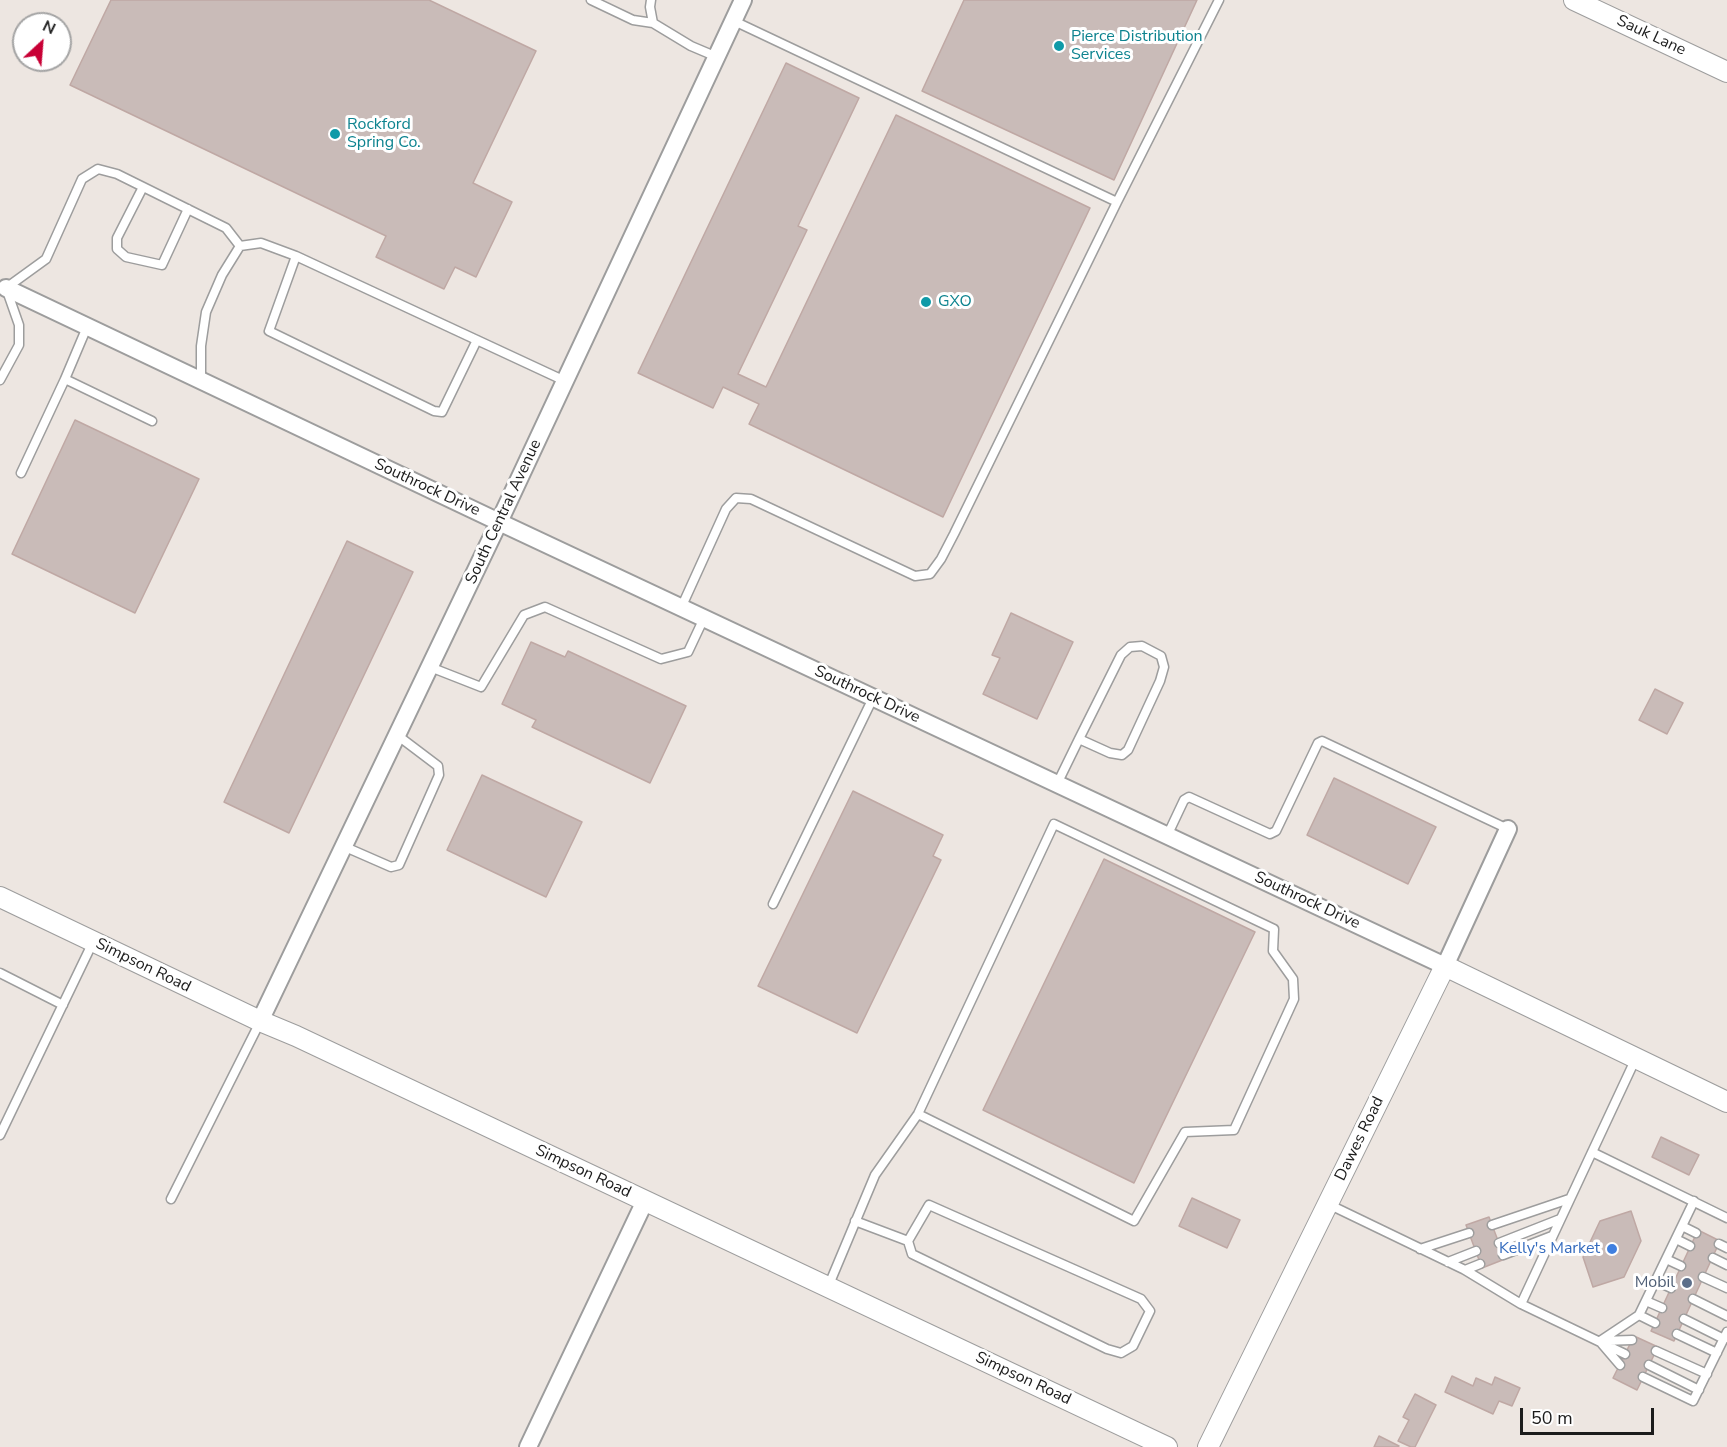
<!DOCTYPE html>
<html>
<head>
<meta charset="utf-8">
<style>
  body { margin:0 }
  #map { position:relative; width:1727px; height:1447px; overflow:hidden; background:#ede6e1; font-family:"Nunito Sans",sans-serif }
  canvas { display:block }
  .north { position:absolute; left:12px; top:12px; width:60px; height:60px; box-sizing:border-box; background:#fff; border:2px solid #a4a4a4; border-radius:50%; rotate:26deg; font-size:16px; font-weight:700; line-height:24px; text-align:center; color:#1c1c1c }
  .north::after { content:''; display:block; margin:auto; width:21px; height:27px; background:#c80035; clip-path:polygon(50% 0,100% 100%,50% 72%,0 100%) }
  .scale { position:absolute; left:1520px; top:1408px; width:134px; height:27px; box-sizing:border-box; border:3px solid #1c1c1c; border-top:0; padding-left:8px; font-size:18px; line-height:21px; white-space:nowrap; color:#1c1c1c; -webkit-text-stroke:4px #fff; paint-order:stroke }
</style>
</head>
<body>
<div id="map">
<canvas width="1727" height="1447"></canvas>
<div class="north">N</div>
<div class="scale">50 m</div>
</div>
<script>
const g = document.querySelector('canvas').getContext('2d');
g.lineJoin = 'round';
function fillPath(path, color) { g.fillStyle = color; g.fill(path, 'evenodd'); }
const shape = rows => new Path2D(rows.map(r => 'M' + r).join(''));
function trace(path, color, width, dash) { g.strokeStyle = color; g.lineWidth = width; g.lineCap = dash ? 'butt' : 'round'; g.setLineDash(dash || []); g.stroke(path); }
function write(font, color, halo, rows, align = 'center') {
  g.font = font + ' "Nunito Sans",sans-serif'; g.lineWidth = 6; g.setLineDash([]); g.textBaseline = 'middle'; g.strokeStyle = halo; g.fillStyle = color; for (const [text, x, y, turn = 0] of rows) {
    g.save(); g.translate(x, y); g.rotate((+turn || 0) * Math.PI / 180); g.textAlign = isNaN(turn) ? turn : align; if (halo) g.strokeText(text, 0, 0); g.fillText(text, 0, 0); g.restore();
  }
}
const building = shape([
  [111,0,429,0,536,51,473,183,512,202,476,277,455,267,444,289,376,257,386,236,70,85,111,0],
  [964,0,1197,0,1114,180,922,91,964,0],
  [786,63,859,98,798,226,807,230,738,374,766,387,896,115,1090,208,943,517,749,424,759,404,723,387,713,408,638,373,786,63],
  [75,420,199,479,135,613,12,554,75,420],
  [347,541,413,572,289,833,224,802,347,541],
  [1011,613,1073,642,1037,719,983,694,1000,658,992,655,1011,613],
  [531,642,565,657,568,651,686,706,650,783,532,727,536,720,502,704,531,642],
  [1655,689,1683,703,1667,734,1639,720,1655,689],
  [482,775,582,822,546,897,447,850,482,775],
  [1334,778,1436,827,1408,884,1307,835,1334,778],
  [853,791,943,835,933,856,941,860,857,1033,758,986,853,791],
  [1104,859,1255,932,1134,1183,983,1110,1104,859],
  [1661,1137,1699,1155,1689,1175,1652,1157,1661,1137],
  [1192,1198,1240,1220,1227,1248,1179,1226,1192,1198],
  [1631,1211,1641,1241,1624,1277,1593,1287,1583,1257,1600,1221,1631,1211],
  [1489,1217,1505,1259,1482,1268,1466,1225,1489,1217],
  [1698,1230,1720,1241,1674,1341,1651,1331,1698,1230],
  [1634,1336,1658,1347,1637,1390,1613,1378,1634,1336],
  [1452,1376,1473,1386,1476,1378,1492,1385,1495,1377,1520,1388,1512,1406,1499,1401,1493,1414,1445,1392,1452,1376],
  [1415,1394,1436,1405,1415,1447,1411,1447,1398,1441,1409,1420,1403,1417,1415,1394],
  [1379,1436,1399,1446,1398,1447,1374,1447,1379,1436]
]);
const service = shape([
  [591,0,633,20,653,23],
  [651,0,650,7,653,23,691,46,717,57],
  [734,21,1117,202],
  [143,187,117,238,117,249,126,257,162,265,188,209],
  [296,256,269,331,434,411,442,412,477,340],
  [87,327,65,379,152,421],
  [0,380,19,345,19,325,6,288,46,259,82,179,98,169,117,174,226,228,240,246],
  [201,381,201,346,206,312,222,275,240,246,261,243,296,256,565,381],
  [21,473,65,379],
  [681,608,726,509,736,498,751,499,915,576,930,574,941,559,954,534,1117,202,1219,0],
  [430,667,481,687,524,615,545,607,661,659,688,652,704,618],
  [1057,784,1079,739,1121,655,1130,647,1142,646,1161,656,1164,667,1160,681,1128,750,1122,755,1110,753,1079,739],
  [1167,836,1184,800,1189,797,1270,834,1276,831,1318,743,1322,741,1508,829],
  [343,846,391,867,399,865,439,775,438,766,397,735],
  [773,904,873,698],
  [0,973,63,1005],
  [0,1135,93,942],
  [1592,1152,1727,1218],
  [171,1199,260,1022],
  [1328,1204,1465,1270,1521,1304,1636,1058],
  [855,1221,908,1241,929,1205,1141,1299,1150,1311,1133,1346,1121,1353,1107,1349,912,1254,908,1241],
  [1492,1225,1569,1199],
  [1682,1226,1696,1233],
  [1676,1239,1690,1246],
  [1499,1243,1560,1219],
  [1719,1244,1727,1248],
  [1420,1249,1469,1233],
  [1503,1255,1552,1236],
  [1713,1258,1727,1265],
  [1666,1259,1681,1266],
  [1448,1262,1476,1251],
  [1465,1270,1480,1264],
  [1703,1277,1727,1288],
  [1656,1281,1671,1288],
  [828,1287,875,1175,918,1114,1054,824,1274,929,1273,951,1293,979,1294,999,1234,1130,1185,1132,1134,1221,918,1114],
  [1693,1299,1727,1316],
  [1646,1301,1662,1308],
  [1521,1304,1625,1354],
  [1639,1315,1655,1323],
  [1684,1319,1724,1339],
  [1677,1334,1717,1353],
  [1600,1341,1639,1315,1694,1201],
  [1602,1341,1632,1340],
  [1602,1344,1620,1365],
  [1656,1351,1707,1374],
  [1649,1365,1699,1390],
  [1643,1377,1693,1401,1727,1332]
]);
const minor = shape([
  [6,288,499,522,1445,966,1508,829],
  [260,1021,499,522,743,0],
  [528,1447,645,1201]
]);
const tertiary = shape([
  [1574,0,1727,72],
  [0,897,260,1021,296,1036,1167,1447],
  [1208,1447,1445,966,1727,1102]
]);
const markers = [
  [1059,46,6,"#0f9aa8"],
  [335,134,6,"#0f9aa8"],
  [926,302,6,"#0f9aa8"],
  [1612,1249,6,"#3f7fe0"],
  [1687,1283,6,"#5c6f8a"]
];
const streetNames = [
  ["Sauk Lane",1651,36,25],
  ["Southrock Drive",427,488,25],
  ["South Central Avenue",504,512,-65],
  ["Southrock Drive",867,695,25],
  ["Southrock Drive",1307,901,25],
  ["Simpson Road",143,966,26],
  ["Dawes Road",1360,1139,-64],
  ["Simpson Road",583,1172,25],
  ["Simpson Road",1023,1379,25]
];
const cultureNames = [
  ["Pierce Distribution",1071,37],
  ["Services",1071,55],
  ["Rockford",347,125],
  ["Spring Co.",347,143],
  ["GXO",938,302]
];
const shopNames = [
  ["Kelly's Market",1600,1249]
];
const serviceNames = [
  ["Mobil",1675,1283]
];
fillPath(building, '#c9bbb8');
trace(building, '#bfa8a4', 1.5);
trace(service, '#9d9d9d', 11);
trace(minor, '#9d9d9d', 20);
trace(tertiary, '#9d9d9d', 22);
trace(service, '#fff', 8);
trace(minor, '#fff', 16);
trace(tertiary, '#fff', 20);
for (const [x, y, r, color] of markers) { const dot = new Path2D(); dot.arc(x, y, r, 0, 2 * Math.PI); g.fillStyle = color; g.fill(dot); trace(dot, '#fff', 2); }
write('16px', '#1c1c1c', '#fff', streetNames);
write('16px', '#0d838f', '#fff', cultureNames, 'left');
write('16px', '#366cbe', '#fff', shopNames, 'right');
write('16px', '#4e5e75', '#fff', serviceNames, 'right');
</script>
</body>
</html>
